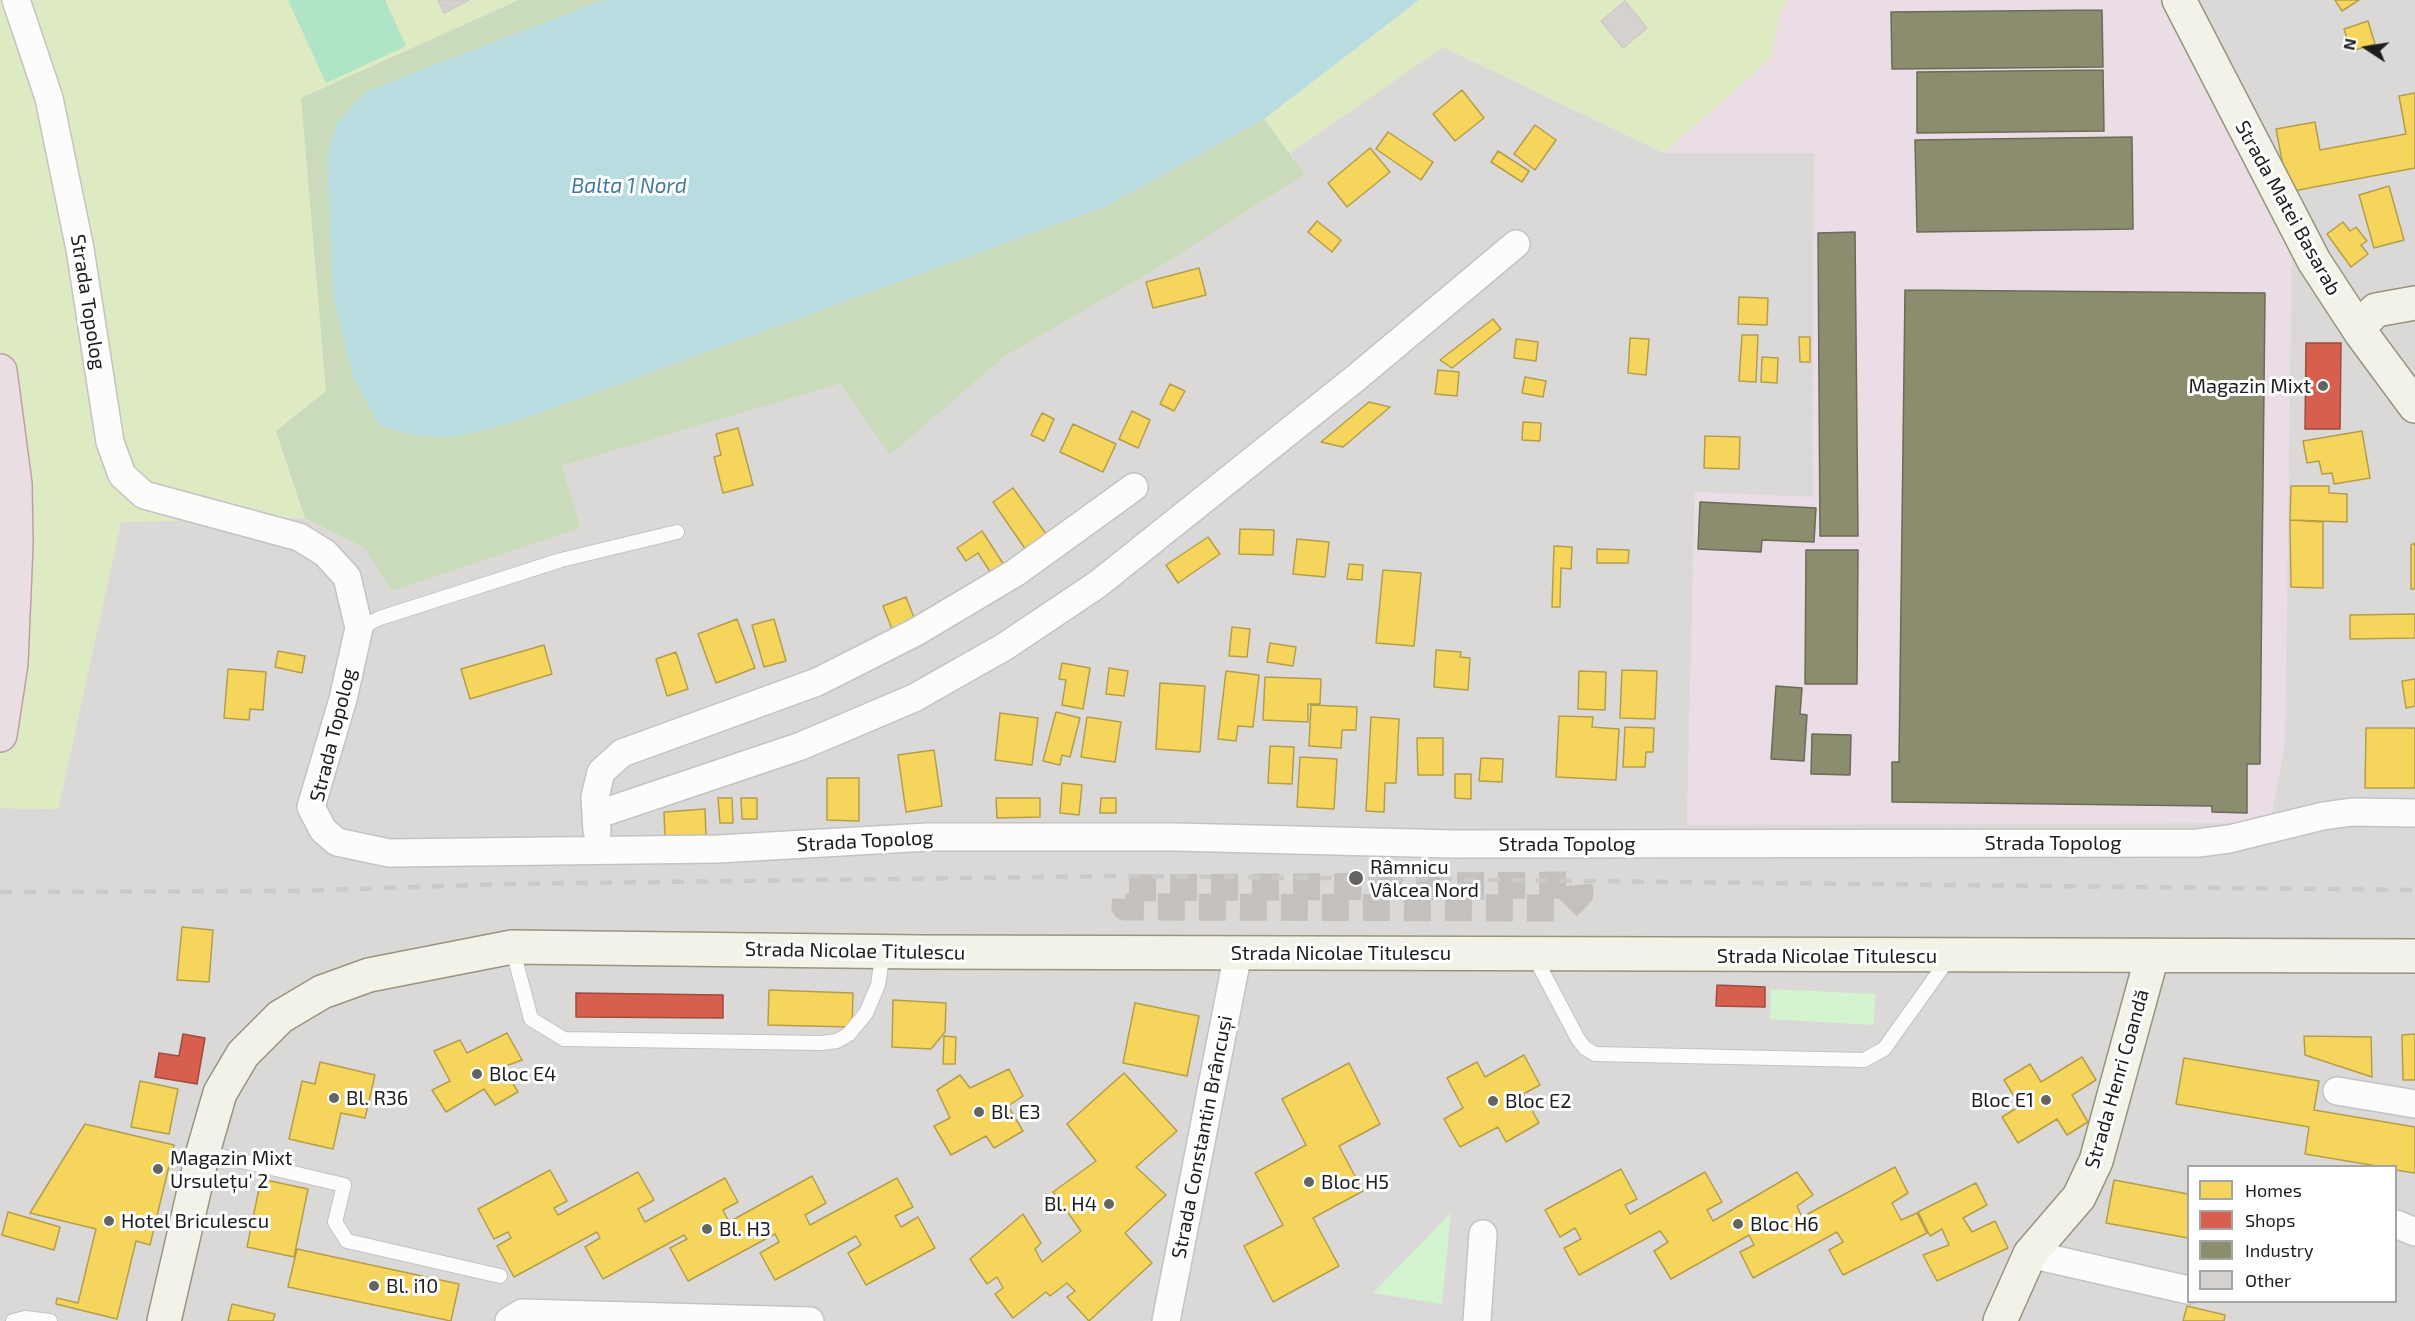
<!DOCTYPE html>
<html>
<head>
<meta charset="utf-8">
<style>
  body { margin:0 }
  #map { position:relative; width:2415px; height:1321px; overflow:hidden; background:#ece9e5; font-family:"Exo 2",sans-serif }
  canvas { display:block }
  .legend { position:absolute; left:2187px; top:1165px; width:210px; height:138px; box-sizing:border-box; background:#fff; border:2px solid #a5a5a5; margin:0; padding:8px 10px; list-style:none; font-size:18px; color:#1d1d1d }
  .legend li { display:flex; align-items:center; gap:12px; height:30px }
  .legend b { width:30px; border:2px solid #a5a5a5 }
  .north { position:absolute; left:2337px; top:18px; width:60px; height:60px; -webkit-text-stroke:4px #fff; paint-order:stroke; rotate:282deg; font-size:16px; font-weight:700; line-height:24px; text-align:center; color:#1d1d1d }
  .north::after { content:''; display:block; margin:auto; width:21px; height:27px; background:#1d1d1d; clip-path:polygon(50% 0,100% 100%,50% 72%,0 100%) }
</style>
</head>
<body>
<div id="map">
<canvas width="2415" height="1321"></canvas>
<ul class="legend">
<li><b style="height:16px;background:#f6d55c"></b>Homes</li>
<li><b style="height:16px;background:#d6604d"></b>Shops</li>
<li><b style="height:16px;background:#8c8c6e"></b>Industry</li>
<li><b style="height:16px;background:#d4d1ce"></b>Other</li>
</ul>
<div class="north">N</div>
</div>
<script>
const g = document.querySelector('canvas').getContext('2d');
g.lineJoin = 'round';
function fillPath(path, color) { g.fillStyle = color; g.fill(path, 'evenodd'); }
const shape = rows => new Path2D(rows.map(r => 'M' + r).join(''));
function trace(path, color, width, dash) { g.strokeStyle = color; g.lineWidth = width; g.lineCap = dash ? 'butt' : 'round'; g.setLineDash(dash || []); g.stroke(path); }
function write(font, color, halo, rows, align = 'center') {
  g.font = font + ' "Exo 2",sans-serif'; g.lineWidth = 6; g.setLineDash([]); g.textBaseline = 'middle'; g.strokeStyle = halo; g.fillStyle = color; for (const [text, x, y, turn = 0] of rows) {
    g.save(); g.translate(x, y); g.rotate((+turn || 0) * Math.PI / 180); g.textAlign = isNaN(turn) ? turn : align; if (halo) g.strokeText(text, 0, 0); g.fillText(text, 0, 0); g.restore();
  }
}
const residential = shape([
  [2168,0,2415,0,2415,1321,0,1321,0,808,58,809,121,521,305,518,365,548,581,528,562,466,840,384,890,454,1004,357,1163,265,1305,174,1290,153,1443,47,1664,153,1814,153,1813,498,1695,492,1687,824],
  [2188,1166,2396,1166,2396,1302,2188,1302]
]);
const industrial = shape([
  [1788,0,2168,0,2292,244,2285,744,2270,823,1687,825,1695,492,1813,497,1814,153,1664,153,1771,58,1780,12]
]);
const grass = shape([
  [0,0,519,0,301,98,326,391,276,431,305,518,121,522,58,809,0,808],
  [1419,0,1788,0,1780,12,1771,58,1664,153,1443,47,1290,153,1264,119]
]);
const forest = shape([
  [519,0,603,0,367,91,515,422,1107,206,1264,119,1305,174,1163,265,1004,357,890,455,840,384,562,466,581,528,392,591,365,548,305,518,276,431,326,391,301,98]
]);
const park = shape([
  [1771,989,1875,994,1874,1025,1770,1019],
  [1451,1213,1442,1304,1373,1293]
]);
const pitch = shape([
  [288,0,385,0,406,46,326,83]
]);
const parking = shape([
  [302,898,479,910,572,929,380,954,298,988,287,985],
  [2183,974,2415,975,2415,1002,2181,1000],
  [937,975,1017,978,1016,1028,958,1051,957,1003],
  [504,981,511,1008,419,1029,371,1044,363,1017],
  [542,1008,559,1029,870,1031,870,1072,549,1070,522,1015],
  [2162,1014,2265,1015,2264,1057,2161,1042],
  [1584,1026,1879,1032,1876,1105,1583,1104]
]);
const water = shape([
  [603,0,1419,0,1264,119,1107,206,515,422,455,437,416,436,379,425,354,378,333,297,327,157,337,123,367,91]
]);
const homes = shape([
  [2335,0,2359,0,2342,11,2335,0],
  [2368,21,2375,44,2351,51,2344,29,2368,21],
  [1462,90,1484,118,1455,141,1433,114,1462,90],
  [2415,93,2415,168,2288,192,2276,129,2315,122,2320,150,2406,134,2399,96,2415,93],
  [1535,125,1556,140,1535,170,1514,154,1535,125],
  [1388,132,1433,162,1421,180,1376,149,1388,132],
  [1370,148,1390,172,1347,207,1328,183,1370,148],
  [1498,151,1529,171,1522,182,1491,162,1498,151],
  [2389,186,2404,240,2374,248,2359,195,2389,186],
  [1317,221,1341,240,1332,252,1308,232,1317,221],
  [2343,222,2350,231,2356,227,2367,241,2361,245,2368,254,2351,267,2327,234,2343,222],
  [1199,268,1206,295,1153,308,1146,282,1199,268],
  [1739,297,1768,298,1767,325,1738,324,1739,297],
  [1493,319,1501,329,1452,368,1440,360,1493,319],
  [1742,335,1758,335,1756,382,1739,381,1742,335],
  [1799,337,1810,337,1810,362,1800,362,1799,337],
  [1630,338,1649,339,1646,375,1628,373,1630,338],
  [1516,339,1538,342,1536,361,1514,358,1516,339],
  [1762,357,1778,358,1777,383,1761,382,1762,357],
  [1438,370,1459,372,1457,396,1435,394,1438,370],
  [1525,377,1546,381,1543,397,1522,393,1525,377],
  [1170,384,1185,391,1174,411,1160,404,1170,384],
  [1369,402,1390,407,1343,447,1321,442,1369,402],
  [1132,411,1150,420,1138,448,1119,439,1132,411],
  [1042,413,1054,419,1044,441,1031,435,1042,413],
  [1523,422,1541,423,1540,441,1522,440,1523,422],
  [1073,424,1116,444,1103,472,1060,452,1073,424],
  [738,428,753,485,723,493,714,457,721,455,716,434,738,428],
  [2362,431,2370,478,2334,484,2332,473,2322,474,2319,461,2307,463,2303,441,2362,431],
  [1705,436,1740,437,1739,469,1704,468,1705,436],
  [2291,486,2329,486,2329,493,2347,494,2347,522,2290,520,2291,486],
  [1013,488,1049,538,1028,553,993,502,1013,488],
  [2290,520,2323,522,2323,588,2291,587,2290,520],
  [1240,529,1274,530,1273,555,1239,554,1240,529],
  [982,531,1006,568,993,576,978,553,966,561,957,548,982,531],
  [1208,537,1220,554,1178,583,1166,565,1208,537],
  [1297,539,1329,542,1325,577,1293,574,1297,539],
  [2415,543,2415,589,2411,589,2411,545,2415,543],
  [1554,546,1572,547,1571,569,1561,568,1560,607,1552,607,1554,546],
  [1597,549,1629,550,1628,563,1597,563,1597,549],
  [1349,564,1363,565,1362,580,1347,579,1349,564],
  [1383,570,1421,573,1414,646,1376,643,1383,570],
  [906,597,917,625,894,634,883,606,906,597],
  [2415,614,2415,638,2350,639,2350,615,2415,614],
  [737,619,755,668,716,683,698,634,737,619],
  [774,619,786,661,764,667,752,625,774,619],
  [1232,627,1250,629,1247,657,1229,656,1232,627],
  [1270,643,1296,647,1293,666,1267,662,1270,643],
  [544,645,552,674,470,699,461,669,544,645],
  [1436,650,1461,652,1460,657,1470,658,1468,690,1434,687,1436,650],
  [278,651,305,656,302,673,275,667,278,651],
  [676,652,688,689,667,696,656,659,676,652],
  [1062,663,1090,668,1083,709,1062,705,1066,680,1059,679,1062,663],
  [1109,668,1128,671,1124,696,1106,694,1109,668],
  [228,669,266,672,263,710,250,709,249,720,224,718,228,669],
  [1622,670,1657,671,1655,719,1620,718,1622,670],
  [1226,671,1259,675,1253,727,1238,726,1236,741,1218,739,1226,671],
  [1579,671,1606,672,1605,710,1578,709,1579,671],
  [1265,677,1321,679,1320,704,1308,704,1308,722,1263,720,1265,677],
  [2415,679,2415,706,2406,708,2402,681,2415,679],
  [1160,683,1205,686,1200,752,1156,749,1160,683],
  [1311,705,1357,707,1356,730,1342,730,1341,748,1309,746,1311,705],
  [1056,712,1080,718,1070,757,1062,755,1060,765,1043,761,1056,712],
  [1000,713,1038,718,1032,765,995,760,1000,713],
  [1559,716,1593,717,1592,727,1619,729,1616,780,1556,777,1559,716],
  [1087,717,1121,722,1115,762,1081,757,1087,717],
  [1371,717,1399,719,1396,783,1385,783,1384,812,1366,811,1371,717],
  [1625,727,1654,728,1653,752,1646,752,1645,767,1623,767,1625,727],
  [2366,728,2415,728,2415,788,2365,788,2366,728],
  [1417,738,1443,738,1443,775,1418,775,1417,738],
  [1270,746,1294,747,1292,784,1268,783,1270,746],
  [934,750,942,806,906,812,898,755,934,750],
  [1300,757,1337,759,1334,809,1297,807,1300,757],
  [1481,758,1503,759,1502,782,1479,781,1481,758],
  [1455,774,1471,774,1471,799,1455,798,1455,774],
  [827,778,859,778,859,821,827,820,827,778],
  [1062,783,1082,785,1079,815,1060,813,1062,783],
  [718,798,732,798,733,823,720,823,718,798],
  [741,798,757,798,757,819,742,819,741,798],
  [996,798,1040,798,1040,817,997,818,996,798],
  [1101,798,1116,798,1116,813,1100,813,1101,798],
  [705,809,706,836,665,838,664,812,705,809],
  [182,927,213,930,209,982,177,980,182,927],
  [769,990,853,993,852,1027,768,1025,769,990],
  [893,1000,946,1003,945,1032,931,1049,892,1047,893,1000],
  [1135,1003,1199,1016,1187,1076,1123,1063,1135,1003],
  [507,1033,522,1060,503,1067,518,1092,495,1105,484,1089,446,1112,432,1090,450,1081,434,1051,460,1040,467,1053,507,1033],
  [2415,1034,2415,1080,2403,1080,2402,1035,2415,1034],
  [944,1036,956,1037,955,1064,943,1064,944,1036],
  [2304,1036,2371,1037,2372,1077,2305,1055,2304,1036],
  [1524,1055,1540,1085,1523,1094,1539,1123,1506,1142,1498,1127,1460,1147,1444,1119,1463,1108,1447,1078,1477,1062,1485,1077,1524,1055],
  [2082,1057,2096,1080,2072,1095,2088,1122,2067,1135,2057,1119,2018,1143,2002,1117,2020,1106,2004,1080,2030,1064,2041,1082,2082,1057],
  [2184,1058,2319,1081,2314,1110,2415,1127,2415,1173,2396,1170,2396,1166,2377,1166,2305,1154,2309,1127,2176,1104,2184,1058],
  [320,1062,375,1075,365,1118,341,1113,333,1149,289,1139,302,1081,315,1084,320,1062],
  [1349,1063,1380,1124,1339,1146,1363,1191,1313,1218,1339,1266,1273,1302,1244,1246,1283,1225,1255,1173,1306,1145,1282,1099,1349,1063],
  [1009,1069,1023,1096,1008,1106,1023,1131,994,1148,986,1136,951,1155,934,1126,950,1118,937,1090,960,1075,970,1088,1009,1069],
  [1124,1073,1177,1131,1136,1167,1166,1195,1125,1233,1152,1263,1089,1321,1067,1297,1075,1291,1067,1283,1050,1296,1046,1292,1013,1318,995,1294,1003,1288,997,1277,987,1284,970,1259,1023,1214,1041,1243,1035,1249,1042,1262,1081,1231,1053,1192,1096,1161,1067,1124,1124,1073],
  [140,1081,178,1089,169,1134,131,1127,140,1081],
  [85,1124,174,1145,150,1245,136,1241,117,1319,56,1304,57,1298,78,1303,96,1229,30,1213,85,1124],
  [1895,1167,1908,1193,1892,1203,1901,1220,1917,1213,1927,1233,1843,1275,1829,1250,1843,1242,1837,1232,1753,1278,1740,1252,1754,1245,1749,1235,1671,1279,1654,1251,1668,1242,1660,1231,1579,1275,1564,1248,1581,1239,1575,1228,1560,1237,1545,1210,1621,1169,1637,1199,1625,1205,1630,1214,1705,1172,1722,1202,1707,1210,1713,1221,1797,1172,1813,1195,1797,1206,1802,1217,1895,1167],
  [550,1170,567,1201,554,1208,558,1215,638,1172,654,1200,638,1209,645,1222,725,1178,738,1202,723,1210,729,1222,812,1176,826,1203,805,1215,810,1225,897,1178,913,1207,895,1216,901,1227,918,1217,935,1248,866,1285,848,1253,861,1245,856,1236,775,1280,760,1253,779,1242,775,1234,688,1281,670,1248,687,1239,684,1235,603,1279,585,1247,600,1238,597,1232,514,1277,497,1246,511,1238,508,1232,494,1239,478,1209,550,1170],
  [261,1179,308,1189,294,1257,247,1247,261,1179],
  [2114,1180,2188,1194,2188,1238,2106,1223,2114,1180],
  [1976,1183,1987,1205,1963,1218,1972,1232,1995,1221,2008,1248,1937,1281,1923,1255,1949,1245,1942,1229,1930,1236,1918,1212,1976,1183],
  [8,1212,60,1227,54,1250,2,1235,8,1212],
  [297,1249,459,1284,451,1321,288,1287,297,1249],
  [232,1304,275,1314,273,1321,228,1321,232,1304],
  [2187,1306,2225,1315,2224,1321,2183,1321,2187,1306]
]);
const shops = shape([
  [2306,343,2341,343,2340,429,2305,429,2306,343],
  [1717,985,1765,987,1765,1007,1716,1006,1717,985],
  [576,993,723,995,723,1018,576,1017,576,993],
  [183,1034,205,1038,197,1084,155,1077,159,1053,179,1056,183,1034]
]);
const industry = shape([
  [2102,10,2103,67,1892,69,1891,12,2102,10],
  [2103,70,2104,131,1917,133,1917,72,2103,70],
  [2132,137,2133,229,1917,232,1915,140,2132,137],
  [1855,232,1858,536,1820,536,1818,233,1855,232],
  [1905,290,2265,293,2260,764,2247,764,2247,813,2212,812,2212,806,1892,802,1892,762,1899,762,1905,290],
  [1700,502,1816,508,1814,542,1762,540,1761,552,1698,549,1700,502],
  [1806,550,1858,550,1857,684,1805,684,1806,550],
  [1776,686,1802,688,1800,714,1807,715,1804,761,1771,759,1776,686],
  [1812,734,1851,735,1850,775,1811,774,1812,734]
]);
const building = shape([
  [438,0,469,0,444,13,438,0],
  [1625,1,1647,28,1623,48,1601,21,1625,1]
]);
const streetTunnel = shape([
  [1579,885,1580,894,1566,908,1125,907,1126,888,1579,885]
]);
const lane = shape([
  [359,628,380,618,561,560,677,532],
  [512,947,531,1019,564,1039,821,1043,837,1041,849,1034,866,1013,878,985,883,951],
  [1533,954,1578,1039,1585,1048,1595,1054,1864,1060,1884,1049,1949,958],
  [203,1152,344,1185,335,1222,347,1241,500,1276],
  [13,1321,25,1318,50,1321]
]);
const street = shape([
  [16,0,49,98,80,249,110,442,122,475,144,495,299,537,325,553,347,577,359,628,343,699,311,807,323,830,337,842,389,853,718,849,928,837,1176,837,1453,844,2198,843,2229,839,2323,816,2352,812,2415,813],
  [596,815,801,746,914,698,1004,647,1098,584,1357,377,1516,244],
  [597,831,595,797,601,772,622,753,817,682,916,632,1015,573,1134,487],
  [2337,1091,2415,1104],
  [2396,1224,2415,1232],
  [2030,1254,2188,1290],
  [509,1321,522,1313,810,1321],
  [1166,1321,1238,953],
  [1477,1321,1483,1234]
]);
const secondary = shape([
  [2179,0,2314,261,2361,333,2415,406],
  [2361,333,2363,323,2376,310,2415,303],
  [164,1321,203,1152,220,1093,243,1054,280,1017,322,992,369,975,512,947,921,952,2415,956],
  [2000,1321,2030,1254,2079,1197,2096,1161,2152,956]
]);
const highway = shape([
  [0,371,15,484,16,544,11,663,0,735]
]);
const rail = shape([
  [0,892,297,891,506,884,1124,876,2415,890]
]);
const markers = [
  [2323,386,6,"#656463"],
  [1356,878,8,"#656463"],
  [477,1074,6,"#656463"],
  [334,1098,6,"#656463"],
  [2046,1100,6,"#656463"],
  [1493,1101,6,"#656463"],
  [979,1112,6,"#656463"],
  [158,1169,6,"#656463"],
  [1309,1182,6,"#656463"],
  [1109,1204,6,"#656463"],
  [109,1221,6,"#656463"],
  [1738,1224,6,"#656463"],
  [707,1229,6,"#656463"],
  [374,1286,6,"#656463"]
];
const streetNames = [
  ["Strada Matei Basarab",2288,208,61],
  ["Strada Topolog",88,302,81],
  ["Strada Topolog",333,735,-76],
  ["Strada Topolog",865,841,-3],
  ["Strada Topolog",2053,843],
  ["Strada Topolog",1567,844],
  ["Strada Nicolae Titulescu",855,951,1],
  ["Strada Nicolae Titulescu",1341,953],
  ["Strada Nicolae Titulescu",1827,956],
  ["Strada Henri Coandă",2117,1079,-74],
  ["Strada Constantin Brâncuși",1202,1137,-79]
];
const poiNames = [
  ["Magazin Mixt",2311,386,"right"],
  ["Râmnicu",1370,867],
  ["Vâlcea Nord",1370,890],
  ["Bloc E4",489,1074],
  ["Bl. R36",346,1098],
  ["Bloc E1",2034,1100,"right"],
  ["Bloc E2",1505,1101],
  ["Bl. E3",991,1112],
  ["Magazin Mixt",170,1158],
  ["Ursulețu' 2",170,1181],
  ["Bloc H5",1321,1182],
  ["Bl. H4",1097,1204,"right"],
  ["Hotel Briculescu",121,1221],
  ["Bloc H6",1750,1224],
  ["Bl. H3",719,1229],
  ["Bl. i10",386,1286]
];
const waterNames = [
  ["Balta 1 Nord",629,186]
];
fillPath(residential, '#dbd9d7');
fillPath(industrial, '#eadde6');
fillPath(grass, '#ddeac2');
fillPath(forest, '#c9dbba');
fillPath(park, '#d4f3cf');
fillPath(pitch, '#b0e4c7');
fillPath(parking, '#dad9d7');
fillPath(water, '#b8dce0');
fillPath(homes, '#f6d55c');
trace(homes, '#b59e49', 1.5);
fillPath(shops, '#d6604d');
trace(shops, '#9e4c3f', 1.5);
fillPath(industry, '#8c8c6e');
trace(industry, '#6b6b56', 1.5);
fillPath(building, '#d4d1ce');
trace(building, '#cfcac6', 1.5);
trace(streetTunnel, '#c3c0bd', 27, [27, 14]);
trace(lane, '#c4c3c1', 16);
trace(street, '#c4c3c1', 30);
trace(secondary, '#96957d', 36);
trace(highway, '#c29cab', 36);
trace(lane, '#fcfcfb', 14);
trace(street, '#fcfcfb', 27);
trace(secondary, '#f3f2e9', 33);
trace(highway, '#e9dee1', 33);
trace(rail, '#cacac9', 4.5, [12, 12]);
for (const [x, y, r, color] of markers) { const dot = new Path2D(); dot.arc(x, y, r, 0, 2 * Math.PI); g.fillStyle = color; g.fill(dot); trace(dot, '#fff', 2); }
write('20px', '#1d1d1d', '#fff', streetNames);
write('20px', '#1d1d1d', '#fff', poiNames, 'left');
write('italic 21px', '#427b9f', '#fff', waterNames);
</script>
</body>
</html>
